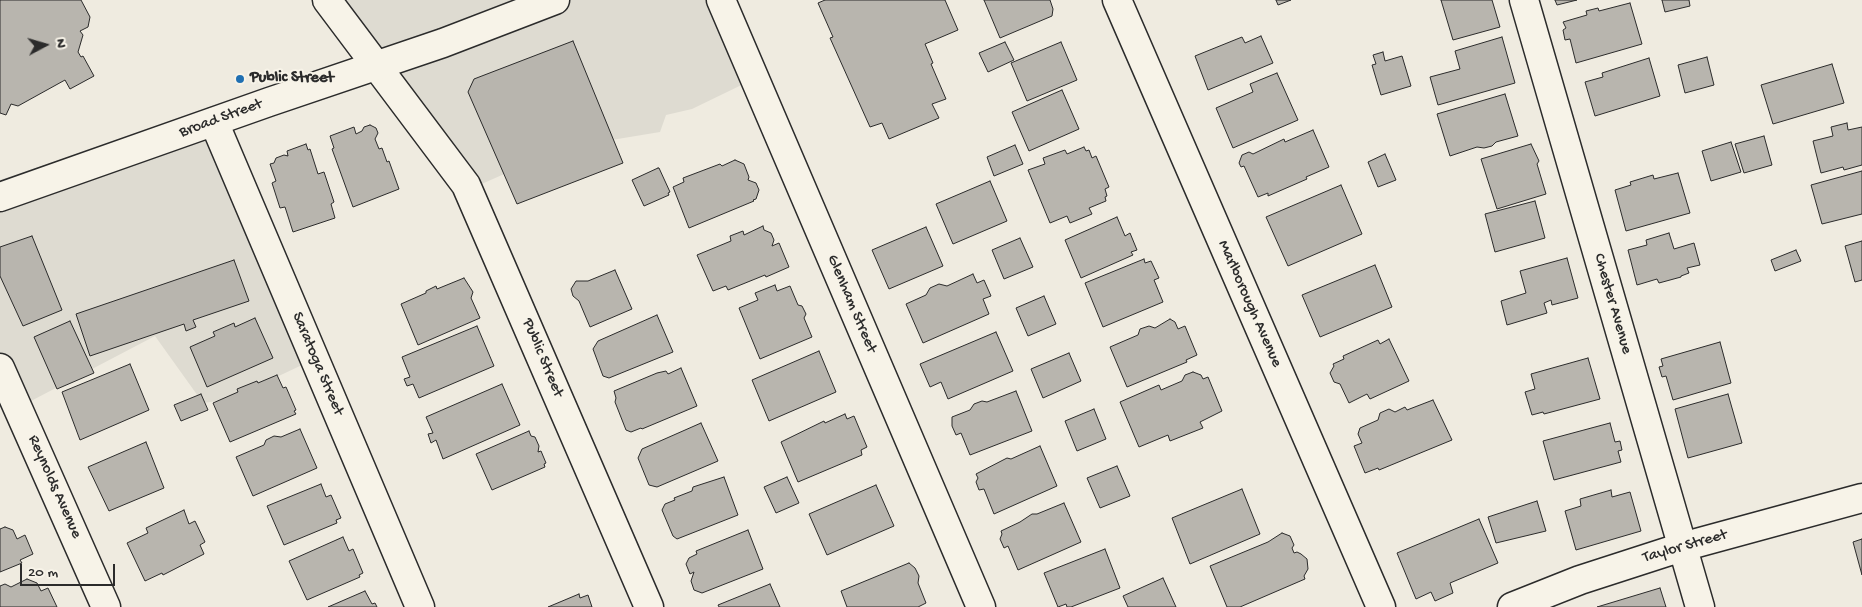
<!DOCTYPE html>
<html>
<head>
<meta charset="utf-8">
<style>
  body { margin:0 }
  #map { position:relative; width:1862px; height:607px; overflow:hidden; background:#efebe0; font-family:"Gochi Hand",sans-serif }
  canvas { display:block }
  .north { position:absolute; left:20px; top:20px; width:50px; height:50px; -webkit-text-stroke:4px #f7f3e8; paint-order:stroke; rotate:84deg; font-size:14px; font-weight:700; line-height:20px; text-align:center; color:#2b2b2b }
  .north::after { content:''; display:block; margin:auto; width:18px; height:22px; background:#2b2b2b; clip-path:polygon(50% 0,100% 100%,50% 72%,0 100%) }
  .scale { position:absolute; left:20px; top:564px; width:95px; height:22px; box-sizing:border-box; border:2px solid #2b2b2b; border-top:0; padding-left:6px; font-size:15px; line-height:18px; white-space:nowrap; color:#2b2b2b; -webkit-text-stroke:4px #f7f3e8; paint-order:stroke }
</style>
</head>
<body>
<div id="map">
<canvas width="1862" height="607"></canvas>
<div class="north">N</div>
<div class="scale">20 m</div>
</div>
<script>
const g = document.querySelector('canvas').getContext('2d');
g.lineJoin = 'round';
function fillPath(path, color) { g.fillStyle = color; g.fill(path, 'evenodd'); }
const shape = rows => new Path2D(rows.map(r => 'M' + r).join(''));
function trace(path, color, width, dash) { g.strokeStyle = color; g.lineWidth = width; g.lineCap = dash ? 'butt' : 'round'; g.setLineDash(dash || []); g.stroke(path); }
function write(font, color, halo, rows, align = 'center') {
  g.font = font + ' "Gochi Hand",sans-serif'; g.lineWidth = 4; g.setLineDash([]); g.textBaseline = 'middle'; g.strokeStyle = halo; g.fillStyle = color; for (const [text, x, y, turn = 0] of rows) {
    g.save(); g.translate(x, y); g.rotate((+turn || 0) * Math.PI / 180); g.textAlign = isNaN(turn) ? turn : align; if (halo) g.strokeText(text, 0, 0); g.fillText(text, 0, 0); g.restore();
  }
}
const built = shape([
  [318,0,726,0,758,77,692,109,666,115,660,132,563,148,459,194],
  [203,115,306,360,302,365,247,391,239,398,203,403,155,336,10,412,0,401,0,180,184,118]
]);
const building = shape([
  [0,0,81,0,90,17,88,27,80,31,83,35,78,52,81,57,83,56,94,76,70,89,65,80,18,106,11,104,6,115,0,113,0,0],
  [825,0,945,0,958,30,925,44,933,63,931,64,946,99,932,104,939,118,889,139,882,123,870,127,830,38,833,37,818,3,825,0],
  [984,0,1050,0,1053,9,1052,16,1000,38,984,0],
  [1276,0,1291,0,1278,5,1276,0],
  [1441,0,1492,0,1500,27,1453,40,1441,0],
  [1555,0,1577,0,1557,5,1555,0],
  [1662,0,1689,0,1690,6,1665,12,1662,0],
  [1630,3,1642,44,1576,63,1570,39,1565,40,1563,30,1566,28,1563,22,1587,15,1586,11,1598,8,1599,11,1630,3],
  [1261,36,1273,63,1208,90,1195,56,1242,37,1245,43,1261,36],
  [1502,37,1515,83,1438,105,1430,77,1460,69,1455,51,1502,37],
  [573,41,623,163,517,204,468,92,474,79,573,41],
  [1005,42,1014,60,988,72,979,53,1005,42],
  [1061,42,1077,80,1027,101,1011,63,1061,42],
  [1383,52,1385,61,1402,56,1411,86,1381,95,1372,65,1376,64,1373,55,1383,52],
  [1707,57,1714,85,1685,93,1678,65,1707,57],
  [1649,58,1660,96,1595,116,1585,82,1603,77,1602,73,1649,58],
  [1832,64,1844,103,1773,124,1761,85,1832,64],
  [1277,73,1298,120,1233,148,1216,108,1253,92,1250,84,1277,73],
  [1062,90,1079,129,1029,151,1012,112,1062,90],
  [1505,94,1518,136,1496,142,1492,146,1484,148,1477,147,1450,156,1437,114,1505,94],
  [1847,123,1848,130,1862,127,1862,165,1844,170,1843,167,1821,173,1813,141,1833,136,1831,127,1847,123],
  [370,125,376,128,378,133,375,139,379,149,382,148,387,162,389,161,399,189,353,207,332,149,334,148,330,136,354,127,356,134,362,131,364,127,370,125],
  [1313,130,1329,167,1306,177,1307,179,1268,196,1268,193,1258,197,1244,166,1241,167,1239,163,1242,155,1249,152,1253,154,1284,139,1285,142,1313,130],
  [1764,136,1772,165,1744,173,1735,144,1764,136],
  [1731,142,1741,172,1711,181,1702,151,1731,142],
  [306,144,308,150,310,149,318,174,324,172,334,202,331,204,335,218,293,232,285,207,280,208,272,183,276,181,270,164,274,163,276,158,284,155,288,156,287,151,306,144],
  [1531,144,1539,161,1537,164,1546,194,1497,209,1481,159,1531,144],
  [1015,145,1023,164,994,176,987,157,1015,145],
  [1084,147,1086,151,1089,150,1092,158,1096,156,1109,187,1105,189,1107,196,1105,197,1106,201,1089,208,1092,214,1070,223,1067,216,1050,223,1028,170,1045,164,1043,158,1065,150,1067,154,1084,147],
  [1385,154,1396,180,1378,187,1368,162,1385,154],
  [735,160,744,164,749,177,748,180,756,183,759,190,756,199,753,200,754,201,689,228,673,187,684,182,683,178,720,164,722,166,735,160],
  [658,168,659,168,670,192,668,193,669,195,644,206,632,180,658,168],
  [1862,171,1862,214,1822,224,1811,185,1862,171],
  [1678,173,1690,213,1626,231,1615,190,1631,185,1630,182,1653,175,1654,179,1678,173],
  [990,181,1007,221,953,244,936,204,990,181],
  [1341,185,1362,234,1288,266,1266,217,1341,185],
  [1535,201,1545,238,1495,252,1485,214,1535,201],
  [1117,217,1125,236,1130,233,1137,250,1131,252,1133,255,1081,278,1065,240,1117,217],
  [763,226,764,230,771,233,774,240,772,246,779,243,789,267,766,277,765,275,728,290,726,286,713,291,697,255,731,241,730,236,743,231,744,235,763,226],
  [926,227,943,266,889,289,872,250,926,227],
  [1669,233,1674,249,1694,243,1700,265,1687,268,1689,273,1681,276,1681,277,1659,283,1657,279,1637,285,1628,250,1647,245,1646,240,1669,233],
  [32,236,62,310,23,326,0,276,0,247,32,236],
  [1020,238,1033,267,1004,279,992,250,1020,238],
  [1862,241,1862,280,1855,282,1845,246,1862,241],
  [1796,250,1801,261,1775,271,1771,260,1796,250],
  [1567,258,1578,298,1552,305,1551,300,1544,303,1547,313,1507,325,1501,301,1526,293,1520,271,1567,258],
  [1144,259,1145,263,1151,261,1159,278,1154,280,1163,302,1103,327,1085,283,1144,259],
  [234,260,249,301,193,320,196,327,186,331,184,324,90,356,76,314,234,260],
  [1375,265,1392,307,1320,337,1302,295,1375,265],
  [615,270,632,309,590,327,579,301,573,296,571,289,576,281,588,281,615,270],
  [973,274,977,283,984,280,991,296,983,299,989,314,923,343,906,304,926,295,930,288,939,284,947,286,973,274],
  [464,278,473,292,471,298,480,318,418,345,401,304,426,293,426,291,436,286,437,289,464,278],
  [775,285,777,291,790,286,798,305,802,306,806,314,804,318,812,337,760,359,739,308,758,300,755,293,775,285],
  [1044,296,1056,324,1028,336,1016,308,1044,296],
  [657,315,673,352,609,378,603,376,593,349,598,341,657,315],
  [255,318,273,358,207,387,190,347,215,336,213,332,234,323,235,327,255,318],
  [1170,319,1175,322,1178,329,1185,326,1197,355,1186,360,1187,362,1127,387,1110,347,1138,335,1140,329,1149,326,1155,328,1170,319],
  [70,321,94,373,57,389,34,337,70,321],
  [477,326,494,366,419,398,413,384,407,386,404,379,410,377,402,357,477,326],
  [996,332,1013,371,948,399,941,382,930,387,920,364,996,332],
  [1389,339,1409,381,1370,399,1367,394,1349,403,1340,384,1334,382,1330,373,1334,366,1333,364,1344,359,1343,356,1378,340,1380,344,1389,339],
  [1720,342,1731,383,1673,400,1666,376,1662,377,1659,367,1663,366,1661,359,1720,342],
  [819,351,836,392,769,421,752,380,819,351],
  [1069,353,1081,381,1043,398,1031,369,1069,353],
  [1588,358,1600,399,1544,414,1543,412,1532,415,1525,392,1535,389,1531,374,1588,358],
  [130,364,149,410,80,440,62,392,130,364],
  [681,368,697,406,642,429,641,428,631,432,626,430,615,402,616,398,614,391,657,373,666,371,668,374,681,368],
  [1193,372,1201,375,1203,379,1208,377,1222,411,1200,422,1203,428,1170,441,1168,435,1139,447,1120,402,1159,385,1161,390,1182,381,1185,375,1193,372],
  [277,375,283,388,286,387,296,410,294,411,296,414,230,442,213,403,238,392,237,389,257,381,258,383,277,375],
  [502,384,520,425,443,459,436,440,431,443,428,434,433,433,426,417,502,384],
  [1016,391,1032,431,970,455,961,433,956,435,952,426,952,417,970,410,974,404,982,401,987,402,1016,391],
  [201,394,208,410,181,421,174,405,201,394],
  [1728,394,1742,443,1688,458,1675,409,1728,394],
  [1433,400,1452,440,1379,470,1378,468,1365,473,1354,446,1362,443,1358,434,1360,428,1378,420,1380,413,1389,409,1395,412,1405,407,1407,410,1433,400],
  [1094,409,1106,439,1077,451,1065,421,1094,409],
  [845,414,847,419,854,416,867,447,861,450,862,455,798,482,781,442,824,421,825,423,845,414],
  [701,423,718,461,657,487,649,485,638,458,642,449,701,423],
  [1610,423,1615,442,1620,441,1622,450,1618,451,1621,462,1554,480,1543,441,1610,423],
  [300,429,317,468,253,496,236,457,264,445,266,440,274,436,281,437,300,429],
  [529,431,531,436,535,437,539,446,538,452,541,451,546,463,544,464,545,467,492,490,476,454,529,431],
  [146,442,164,488,109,511,88,467,146,442],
  [1040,446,1057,486,994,514,984,489,979,490,976,482,978,478,976,474,1007,458,1011,459,1040,446],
  [1117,466,1130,496,1100,508,1087,478,1117,466],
  [724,477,738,515,677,539,673,536,662,510,665,504,675,500,674,498,692,491,693,487,724,477],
  [787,477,799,503,776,513,764,487,787,477],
  [321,484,326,497,331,495,341,518,336,520,337,523,284,545,267,506,321,484],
  [876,485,894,526,827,555,809,514,876,485],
  [1242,489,1260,534,1190,564,1172,518,1242,489],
  [1611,490,1612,497,1630,492,1641,531,1576,550,1565,511,1581,506,1580,499,1611,490],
  [1537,501,1546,531,1496,543,1488,517,1537,501],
  [1064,503,1081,542,1018,570,1008,546,1004,548,1000,539,1002,534,1001,531,1020,522,1032,514,1037,514,1064,503],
  [184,510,189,524,195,521,205,542,200,545,204,554,163,575,162,573,145,581,127,543,148,533,146,528,184,510],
  [1479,519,1498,563,1450,583,1453,593,1435,601,1431,592,1416,599,1397,553,1479,519],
  [5,527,13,530,17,539,25,535,33,554,20,560,22,563,0,572,0,529,5,527],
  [748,530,763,569,702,593,694,590,691,581,694,572,690,574,686,564,689,558,697,554,696,551,748,530],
  [1282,533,1290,536,1294,545,1292,548,1294,553,1297,552,1301,554,1307,559,1308,569,1304,576,1305,579,1240,607,1227,607,1210,566,1268,542,1282,533],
  [343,537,349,551,353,549,363,573,359,575,360,577,307,600,289,561,343,537],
  [1862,539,1862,575,1853,542,1862,539],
  [1105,549,1120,588,1071,607,1067,607,1066,604,1058,607,1044,573,1105,549],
  [909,563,915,568,919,576,918,583,926,603,918,607,847,607,841,591,909,563],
  [1163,578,1176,607,1128,607,1123,596,1163,578],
  [27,579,37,583,41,591,48,588,57,607,0,607,0,586,5,584,11,587,27,579],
  [770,584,780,607,719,607,718,605,770,584],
  [1660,588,1666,607,1597,607,1660,588],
  [365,591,372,604,375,603,377,607,328,607,365,591],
  [579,594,580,598,588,595,592,607,548,607,579,594]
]);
const street = shape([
  [721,0,981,607],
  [1117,0,1381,607],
  [1524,0,1700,607],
  [214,122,420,607],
  [0,368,106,607],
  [1512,607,1580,580,1682,547,1862,498]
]);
const secondary = shape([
  [327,0,466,185,649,607]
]);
const primary = shape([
  [0,197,269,102,443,43,555,0]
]);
const markers = [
  [240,79,5,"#1f6fb2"]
];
const poiNames = [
  ["Public Street",250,79]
];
const streetNames = [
  ["Broad Street",221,119,-20],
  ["Glenham Street",851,304,67],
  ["Marlborough Avenue",1249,304,66],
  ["Chester Avenue",1612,304,74],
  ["Public Street",542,358,67],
  ["Saratoga Street",317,364,67],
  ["Reynolds Avenue",54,487,66],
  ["Taylor Street",1685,547,-16]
];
fillPath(built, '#dedbd1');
fillPath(building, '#b8b5ae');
trace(building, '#2b2b2b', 1);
trace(street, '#2b2b2b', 31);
trace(secondary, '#2b2b2b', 31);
trace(primary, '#2b2b2b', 31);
trace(street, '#f7f3e8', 28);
trace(secondary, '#f7f3e8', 28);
trace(primary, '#f7f3e8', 28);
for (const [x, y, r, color] of markers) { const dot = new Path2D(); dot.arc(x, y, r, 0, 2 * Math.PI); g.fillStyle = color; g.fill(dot); trace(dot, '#f7f3e8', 2); }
write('bold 16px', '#2b2b2b', '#f7f3e8', poiNames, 'left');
write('16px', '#2b2b2b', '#f7f3e8', streetNames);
</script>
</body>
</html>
